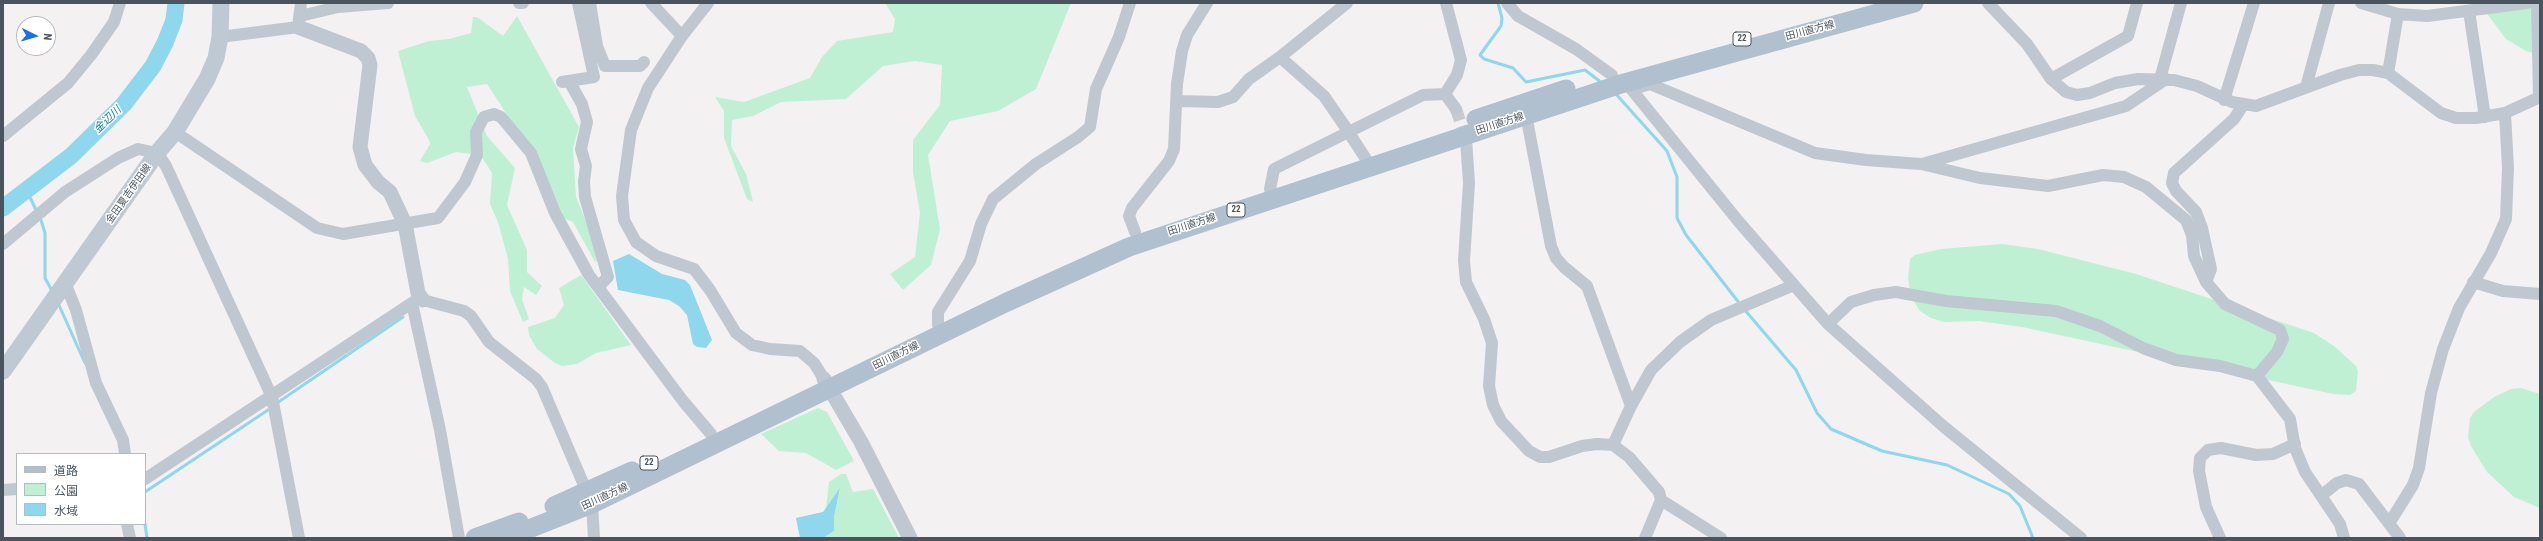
<!DOCTYPE html>
<html>
<head>
<meta charset="utf-8">
<style>
  body { margin:0 }
  #map { position:relative; width:2543px; height:541px; overflow:hidden; background:#f3f1f1; font-family:"Roboto Condensed","Noto Sans JP",sans-serif }
  canvas { display:block }
  .frame { position:absolute; inset:0; border:4px solid #49545f; pointer-events:none }
  .legend { position:absolute; left:16px; top:453px; width:130px; height:72px; box-sizing:border-box; background:#fff; border:1px solid #b6bbbf; margin:0; padding:5px 7px; list-style:none; font-size:12px; color:#49545f }
  .legend li { display:flex; align-items:center; gap:8px; height:20px }
  .legend b { width:20px; border:1px solid #b6bbbf }
  .north { position:absolute; left:16px; top:16px; width:40px; height:40px; box-sizing:border-box; background:#fff; border:1px solid #b6bbbf; border-radius:50%; rotate:95deg; font-size:11px; font-weight:700; line-height:16px; text-align:center; color:#49545f }
  .north::after { content:''; display:block; margin:auto; width:14px; height:18px; background:#1a70e4; clip-path:polygon(50% 0,100% 100%,50% 72%,0 100%) }
</style>
</head>
<body>
<div id="map">
<canvas width="2543" height="541"></canvas>
<div class="frame"></div>
<ul class="legend">
<li><b style="height:5px;background:#b1c0cf"></b>道路</li>
<li><b style="height:11px;background:#c0f0d3"></b>公園</li>
<li><b style="height:11px;background:#8ed7ec"></b>水域</li>
</ul>
<div class="north">N</div>
</div>
<script>
const g = document.querySelector('canvas').getContext('2d');
g.lineJoin = 'round';
function fillPath(path, color) { g.fillStyle = color; g.fill(path, 'evenodd'); }
const shape = rows => new Path2D(rows.map(r => 'M' + r).join(''));
function trace(path, color, width, dash) { g.strokeStyle = color; g.lineWidth = width; g.lineCap = dash ? 'butt' : 'round'; g.setLineDash(dash || []); g.stroke(path); }
function write(font, color, halo, rows, align = 'center') {
  g.font = font + ' "Roboto Condensed","Noto Sans JP",sans-serif'; g.lineWidth = 3; g.setLineDash([]); g.textBaseline = 'middle'; g.strokeStyle = halo; g.fillStyle = color; for (const [text, x, y, turn = 0] of rows) {
    g.save(); g.translate(x, y); g.rotate((+turn || 0) * Math.PI / 180); g.textAlign = isNaN(turn) ? turn : align; if (halo) g.strokeText(text, 0, 0); g.fillText(text, 0, 0); g.restore();
  }
}
const green = shape([
  [885,3,1071,3,1036,89,998,111,950,121,928,155,940,229,931,265,903,290,890,274,915,257,920,213,913,172,913,140,940,105,942,65,915,61,883,66,846,99,781,102,753,116,732,120,731,146,746,174,753,202,747,199,724,138,724,111,715,97,744,102,810,78,822,57,837,41,893,32,895,19],
  [2479,3,2540,3,2540,55,2526,51,2506,39],
  [517,16,579,127,573,148,576,197,601,259,595,262,573,222,561,217,541,167,487,84,467,87,487,136,515,168,507,205,527,250,527,272,542,286,536,295,524,287,522,299,529,319,523,322,510,291,508,259,498,222,490,204,492,173,483,159,470,154,456,152,427,163,420,161,430,144,429,140,415,116,398,51,429,41,449,39,471,33,473,17,477,17,503,36],
  [2002,244,2038,249,2136,274,2314,333,2334,346,2356,366,2358,371,2356,391,2350,395,2333,394,2022,327,1979,321,1944,322,1931,318,1920,311,1911,297,1908,278,1910,259,1915,255,1941,249],
  [581,275,631,345,596,353,577,364,562,366,555,363,537,349,529,335,528,327,555,318,564,305,559,288],
  [2521,388,2540,394,2540,508,2514,497,2487,472,2471,446,2468,437,2470,418,2474,412,2494,397,2511,389],
  [818,408,827,412,854,461,836,470,806,453,779,451,761,434],
  [841,474,846,474,853,492,873,489,899,538,823,538,834,531,834,517,840,490,826,508,829,482]
]);
const water = shape([
  [629,254,662,274,685,280,690,285,712,340,706,348,697,347,693,344,687,315,679,306,669,300,618,290,613,261],
  [840,488,834,517,834,531,823,538,800,538,796,518,823,512]
]);
const stream = shape([
  [1498,3,1502,18,1501,26,1480,55,1484,59,1513,68,1526,82,1585,70,1602,83],
  [1615,93,1667,151,1677,177,1677,218,1686,235,1740,304],
  [27,191,37,212],
  [40,217,45,233,45,278,52,291],
  [58,303,85,363],
  [1744,309,1796,370,1817,413,1831,429,1882,451,1947,465,2009,494,2020,506,2033,538],
  [277,403,403,317],
  [145,492,271,408],
  [145,524,147,538]
]);
const river = shape([
  [3,208,71,156,124,104,153,66,165,43,174,20,176,3]
]);
const minorTunnel = shape([
  [1456,109,1466,139]
]);
const minor = shape([
  [519,3,523,3],
  [590,3,597,46,605,66,640,66,644,62],
  [651,3,682,36],
  [708,3,682,36,648,88,631,130,622,196,624,220,636,242,656,256,694,269,710,290,736,333,752,345,770,349,800,351,814,363,824,379],
  [1446,3,1461,60,1457,75,1445,94,1456,109],
  [1507,3,1518,16,1576,49,1612,75],
  [1988,3,2027,44,2051,79,2066,92,2077,95,2090,93,2115,83,2138,79,2174,80,2197,86,2232,102,2256,106,2340,75,2359,70,2373,70,2388,73,2441,113,2456,118,2476,118,2505,113,2540,97],
  [2361,3,2398,14,2427,16,2527,3],
  [2537,3,2539,98],
  [2469,11,2485,117],
  [300,16,338,7,388,3],
  [220,37,298,27,301,3],
  [1280,57,1324,96,1344,125],
  [2388,73,2398,14],
  [2051,79,2128,36,2137,3],
  [2160,79,2181,3],
  [569,81,582,104,587,122,581,149,586,166,584,181,585,197,608,277,598,287],
  [562,82,594,77,578,3],
  [2306,87,2329,3],
  [1637,88,1650,84,1815,153,1866,160,1921,164,1980,178,2048,186,2103,175,2124,177,2146,187,2186,220,2192,235,2194,256,2206,282,2225,304,2280,330,2283,339,2277,352,2257,376],
  [1632,90,1739,222,1828,324,1943,426,2081,538],
  [2224,100,2254,3],
  [1178,101,1218,102,1233,97,1249,79,1280,57,1347,3],
  [1527,120,1551,246,1556,258,1564,267,1587,286,1631,406],
  [175,132,317,228,343,234,438,218,465,182,477,155,476,132,484,117,494,114,501,117,531,153,555,213,589,275,683,401,711,434],
  [3,136,68,83,91,55,114,22,120,3],
  [1353,139,1366,159],
  [1466,139,1469,183,1464,261,1466,282,1484,319,1492,343,1489,386,1493,405,1501,421,1529,451,1540,457,1549,457,1582,446,1597,444,1613,445,1629,457,1659,492,1661,500,1645,538],
  [1922,164,2126,106,2166,79],
  [1270,189,1274,169,1423,95,1445,94],
  [1135,232,1129,216,1132,208,1169,161,1174,149,1177,84,1182,51,1187,35,1207,3],
  [3,244,65,192,118,158,138,149,157,153,166,166,272,397,299,538],
  [2206,282,2211,269,2202,228,2196,212,2176,191,2172,183,2174,173,2234,119,2243,105],
  [2473,282,2503,291,2540,294],
  [66,285,76,310,96,383,123,440,125,454],
  [423,300,464,311,471,316,489,342,536,379,542,387,592,504,594,538],
  [412,303,440,430,459,538],
  [1828,324,1851,302,1874,295,1896,292,1946,301,2056,311,2100,326,2143,348,2176,360,2220,366,2257,376,2290,419,2295,448,2305,472,2340,524,2344,538],
  [938,325,938,312,970,261,981,224,993,199,1036,164,1078,137,1090,127,1096,89,1119,37,1130,3],
  [1613,445,1631,406,1651,370,1680,342,1711,320,1794,285],
  [145,479,421,297],
  [3,490,17,489],
  [2322,495,2337,483,2346,480,2359,484,2400,538],
  [1661,500,1721,538],
  [2390,522,2413,485,2419,468,2431,393,2443,349,2459,308,2491,253,2506,219,2508,168,2505,113],
  [127,524,130,538],
  [2220,538,2206,507,2199,471,2200,458,2208,450,2221,448,2256,455,2273,454,2295,444]
]);
const tertiary = shape([
  [298,27,361,51,368,58,370,65,360,147,365,165,378,182,390,192,405,224,418,293,423,300],
  [824,379,861,442,910,538]
]);
const secondary = shape([
  [3,371,157,153,175,132,207,79,216,58,220,37,221,3]
]);
const primary = shape([
  [1476,119,1566,89],
  [554,506,632,471],
  [475,538,519,522],
  [506,538,592,504,1005,303,1129,247,1621,84,1914,3]
]);
const minorBridge = shape([
  [1344,125,1353,139]
]);
const shields = [
  [1742,39,18],
  [1236,210,18],
  [649,463,18]
];
const shieldNames = [
  ["22",1742,39],
  ["22",1236,210],
  ["22",649,463]
];
const streetNames = [
  ["田川直方線",1810,31,-15],
  ["田川直方線",1500,124,-18],
  ["金田夏吉伊田線",129,194,-55],
  ["田川直方線",1192,225,-18],
  ["田川直方線",896,356,-26],
  ["田川直方線",605,497,-25]
];
const waterNames = [
  ["金辺川",108,120,-44]
];
fillPath(green, '#c0f0d3');
fillPath(water, '#8ed7ec');
trace(stream, '#8ed7ec', 3);
trace(river, '#8ed7ec', 17);
trace(minorTunnel, '#c8cacc', 12, [12, 6]);
trace(minor, '#bfc8d0', 12);
trace(tertiary, '#bfc8d0', 15);
trace(secondary, '#bfc9d4', 17);
trace(primary, '#b1c0cf', 19);
trace(minorBridge, '#bfc8d0', 12);
for (const [x, y, w] of shields) { const box = new Path2D(); box.roundRect(x - w / 2, y - 7, w, 14, 3); g.fillStyle = '#fff'; g.fill(box); trace(box, '#49545f', 1); }
write('bold 9px', '#49545f', null, shieldNames);
write('10px', '#49545f', '#fff', streetNames);
write('italic 11px', '#0d7e9d', '#fff', waterNames);
</script>
</body>
</html>
